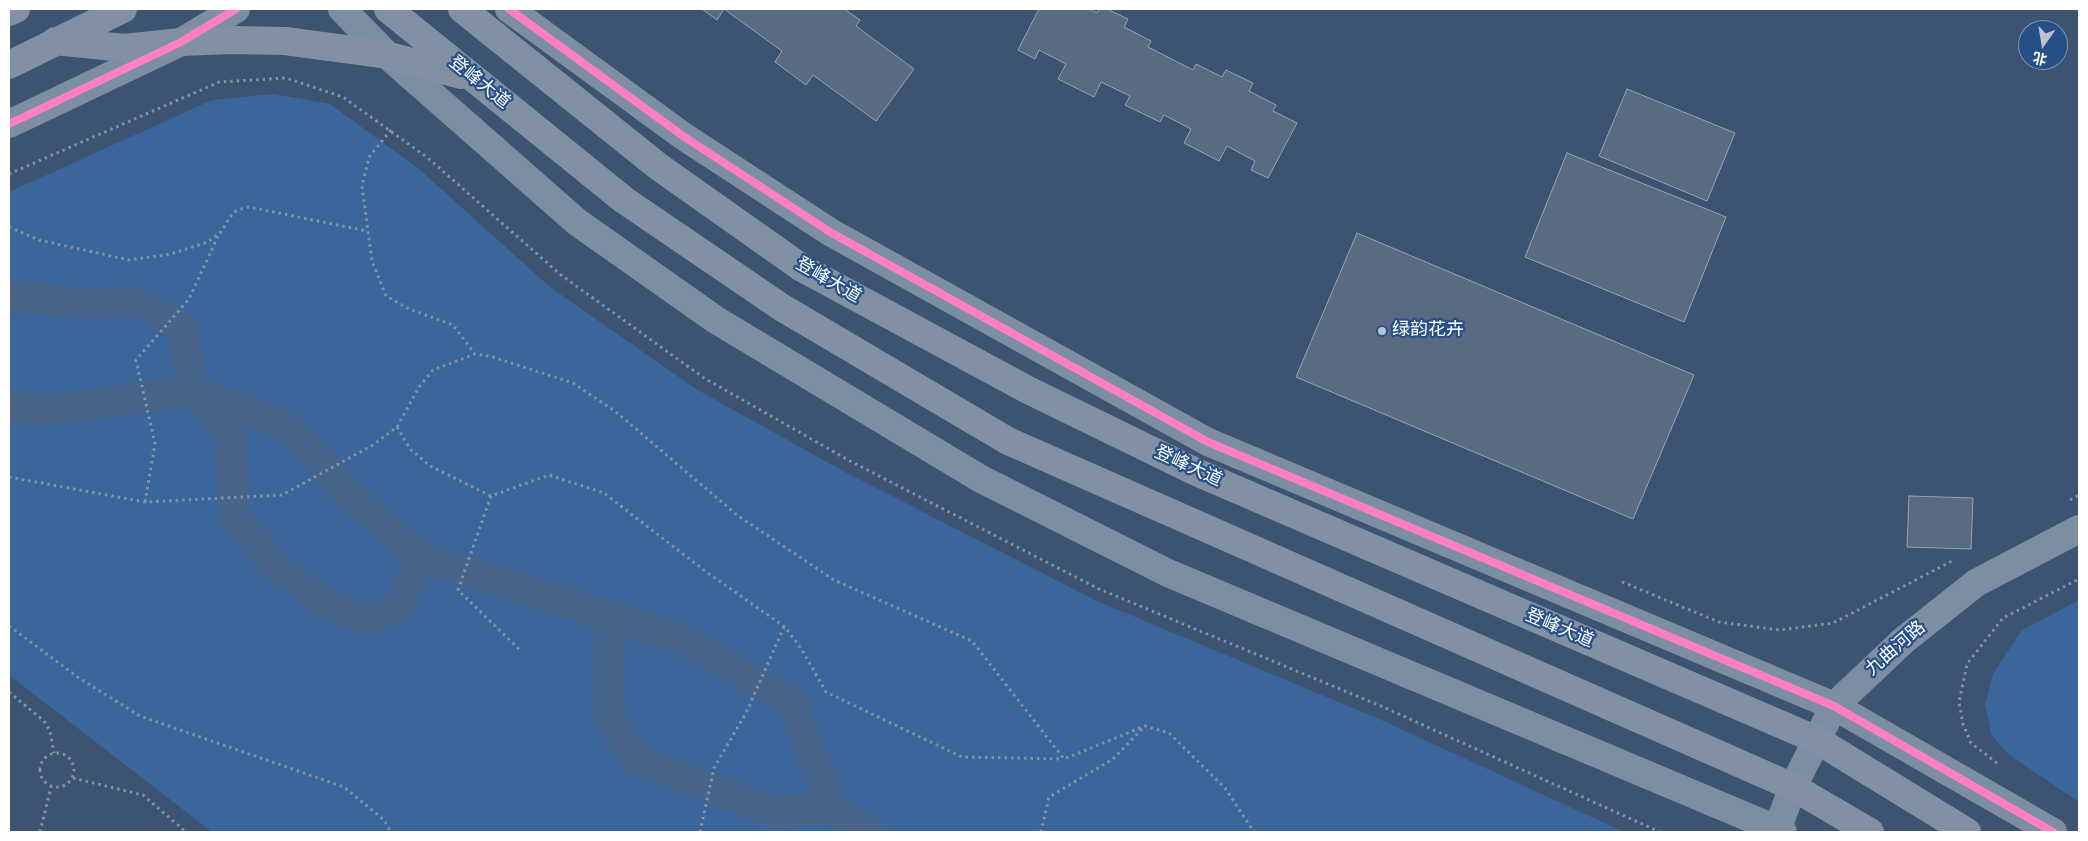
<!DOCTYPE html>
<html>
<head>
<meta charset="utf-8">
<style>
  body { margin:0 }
  #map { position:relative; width:2088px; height:841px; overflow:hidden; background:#3c5371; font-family:Jost,"Noto Sans SC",sans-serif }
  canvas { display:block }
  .frame { position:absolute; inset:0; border:10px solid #fff; pointer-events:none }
  .north { position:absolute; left:2018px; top:20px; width:50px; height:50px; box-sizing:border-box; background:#265087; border:1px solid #7d96b7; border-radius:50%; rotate:193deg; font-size:14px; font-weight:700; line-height:20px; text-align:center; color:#fff }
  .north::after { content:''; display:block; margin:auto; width:18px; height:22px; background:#bbc3cd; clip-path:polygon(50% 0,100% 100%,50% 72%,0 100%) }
</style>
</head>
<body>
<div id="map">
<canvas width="2088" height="841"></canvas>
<div class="frame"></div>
<div class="north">北</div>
</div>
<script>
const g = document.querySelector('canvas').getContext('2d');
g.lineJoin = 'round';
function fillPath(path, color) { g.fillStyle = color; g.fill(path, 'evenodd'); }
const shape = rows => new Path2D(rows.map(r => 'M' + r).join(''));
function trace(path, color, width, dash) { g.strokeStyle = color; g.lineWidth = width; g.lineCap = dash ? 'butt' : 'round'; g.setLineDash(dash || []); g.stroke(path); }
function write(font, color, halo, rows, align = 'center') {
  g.font = font + ' Jost,"Noto Sans SC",sans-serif'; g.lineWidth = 4.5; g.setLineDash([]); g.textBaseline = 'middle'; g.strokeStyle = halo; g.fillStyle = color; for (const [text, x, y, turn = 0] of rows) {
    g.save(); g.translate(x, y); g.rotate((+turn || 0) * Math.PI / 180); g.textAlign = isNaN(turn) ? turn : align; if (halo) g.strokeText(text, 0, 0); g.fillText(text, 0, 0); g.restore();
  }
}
const green = shape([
  [274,94,330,104,419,169,550,287,696,389,845,472,1097,601,1377,718,1624,832,212,832,9,675,9,192,212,100],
  [2079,600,2079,802,2008,754,1991,734,1985,705,1993,674,2021,631]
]);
const canal = shape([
  [9,296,93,304,138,302,181,327,193,390,230,433,234,514,275,566,326,604,369,620,398,607,420,557,609,616,609,716,636,759,775,813,833,808,870,832],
  [9,407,51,410,193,390,289,427,349,495,420,557],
  [609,616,683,639,791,702,833,808]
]);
const building = shape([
  [702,9,844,9,860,20,856,26,914,69,876,121,813,75,806,85,775,62,782,51,724,9,717,20,702,9],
  [1039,9,1089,9,1097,13,1099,9,1107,9,1128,19,1124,27,1151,41,1148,47,1193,70,1196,64,1222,77,1226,70,1253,83,1249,91,1276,105,1273,111,1297,123,1268,178,1251,170,1255,161,1227,146,1219,161,1184,143,1191,129,1164,115,1160,122,1125,105,1130,96,1101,82,1094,97,1058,79,1066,64,1039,50,1035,59,1018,50,1039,9],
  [1627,89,1735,133,1707,201,1599,156,1627,89],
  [1567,153,1726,217,1684,322,1525,257,1567,153],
  [1357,233,1694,375,1633,519,1296,377,1357,233],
  [1909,496,1973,498,1971,549,1907,547,1909,496]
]);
const path = shape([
  [391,130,369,157,362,186,372,261,386,296,409,309,453,325,475,354],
  [9,174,219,82,286,78,343,97,428,158,561,275,704,378,850,461,1099,589,1381,706,1660,832],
  [9,227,39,240,129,260,171,254,208,242,221,232,230,217,237,210,249,207,367,231],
  [397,427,410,449,430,466,491,496],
  [9,477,145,502,282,495,373,445,397,427,419,387,433,370,475,354,493,357,573,383,616,412,737,515,834,580,972,641,1064,759,1145,726,1169,733,1225,788,1254,832],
  [2070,500,2079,495],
  [145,502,155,444,136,360,189,299,220,232],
  [1622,582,1719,622,1780,630,1833,623,1954,560],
  [9,626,79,678,140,716,344,787,384,820,391,832],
  [519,649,458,590,491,496,549,475,604,493,705,571,785,627,802,650,826,692,962,757,1063,759],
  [9,692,44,721,50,731,54,753],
  '40 770a17 17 0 1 1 34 0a17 17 0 1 1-34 0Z',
  [1997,763,1971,743,1963,724,1959,702,1967,664,2003,618,2079,579],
  [73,778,143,795,186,832],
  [40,832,51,787],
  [700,832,714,768,746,713,784,627],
  [1041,832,1049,797,1113,759,1142,729]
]);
const secondary = shape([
  [342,9,387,55,577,222,716,320,981,479,1168,573,1783,832],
  [509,9,683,136,830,232,1208,442,1834,706,2053,832],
  [9,124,181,42,236,9],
  [1777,830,1793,787,1834,706,1904,640,1976,583,2079,529]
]);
const primary = shape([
  [388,9,624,200,781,307,1008,441,1793,787,1870,832],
  [462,9,659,167,802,268,1028,390,1196,472,1817,740,1967,832],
  [9,12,16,9],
  [55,41,124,48,181,42,231,40,285,41,382,54,461,75],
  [9,65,123,9]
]);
const cycleway = shape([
  [509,9,683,136,830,232,1208,442,1834,706,2053,832],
  [9,124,181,42,236,9]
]);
const markers = [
  [1382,331,5,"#bbc3cd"]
];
const streetNames = [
  ["登峰大道",479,83,39],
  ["登峰大道",828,281,30],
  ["登峰大道",1188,467,25],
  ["登峰大道",1559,629,23],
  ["九曲河路",1896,649,-41]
];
const poiNames = [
  ["绿韵花卉",1392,331]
];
fillPath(green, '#3b669c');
trace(canal, '#47648a', 32);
fillPath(building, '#596b83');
trace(building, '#96a3b5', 1);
trace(path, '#8393a6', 3, [2.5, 4]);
trace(secondary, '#7d8ea2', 28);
trace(primary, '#8290a4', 28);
trace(cycleway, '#ff80c0', 8);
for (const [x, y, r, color] of markers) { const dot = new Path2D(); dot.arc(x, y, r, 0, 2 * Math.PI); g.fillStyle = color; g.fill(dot); trace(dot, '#265087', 2); }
write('18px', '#fff', '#265087', streetNames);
write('18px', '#fff', '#265087', poiNames, 'left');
</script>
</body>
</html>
